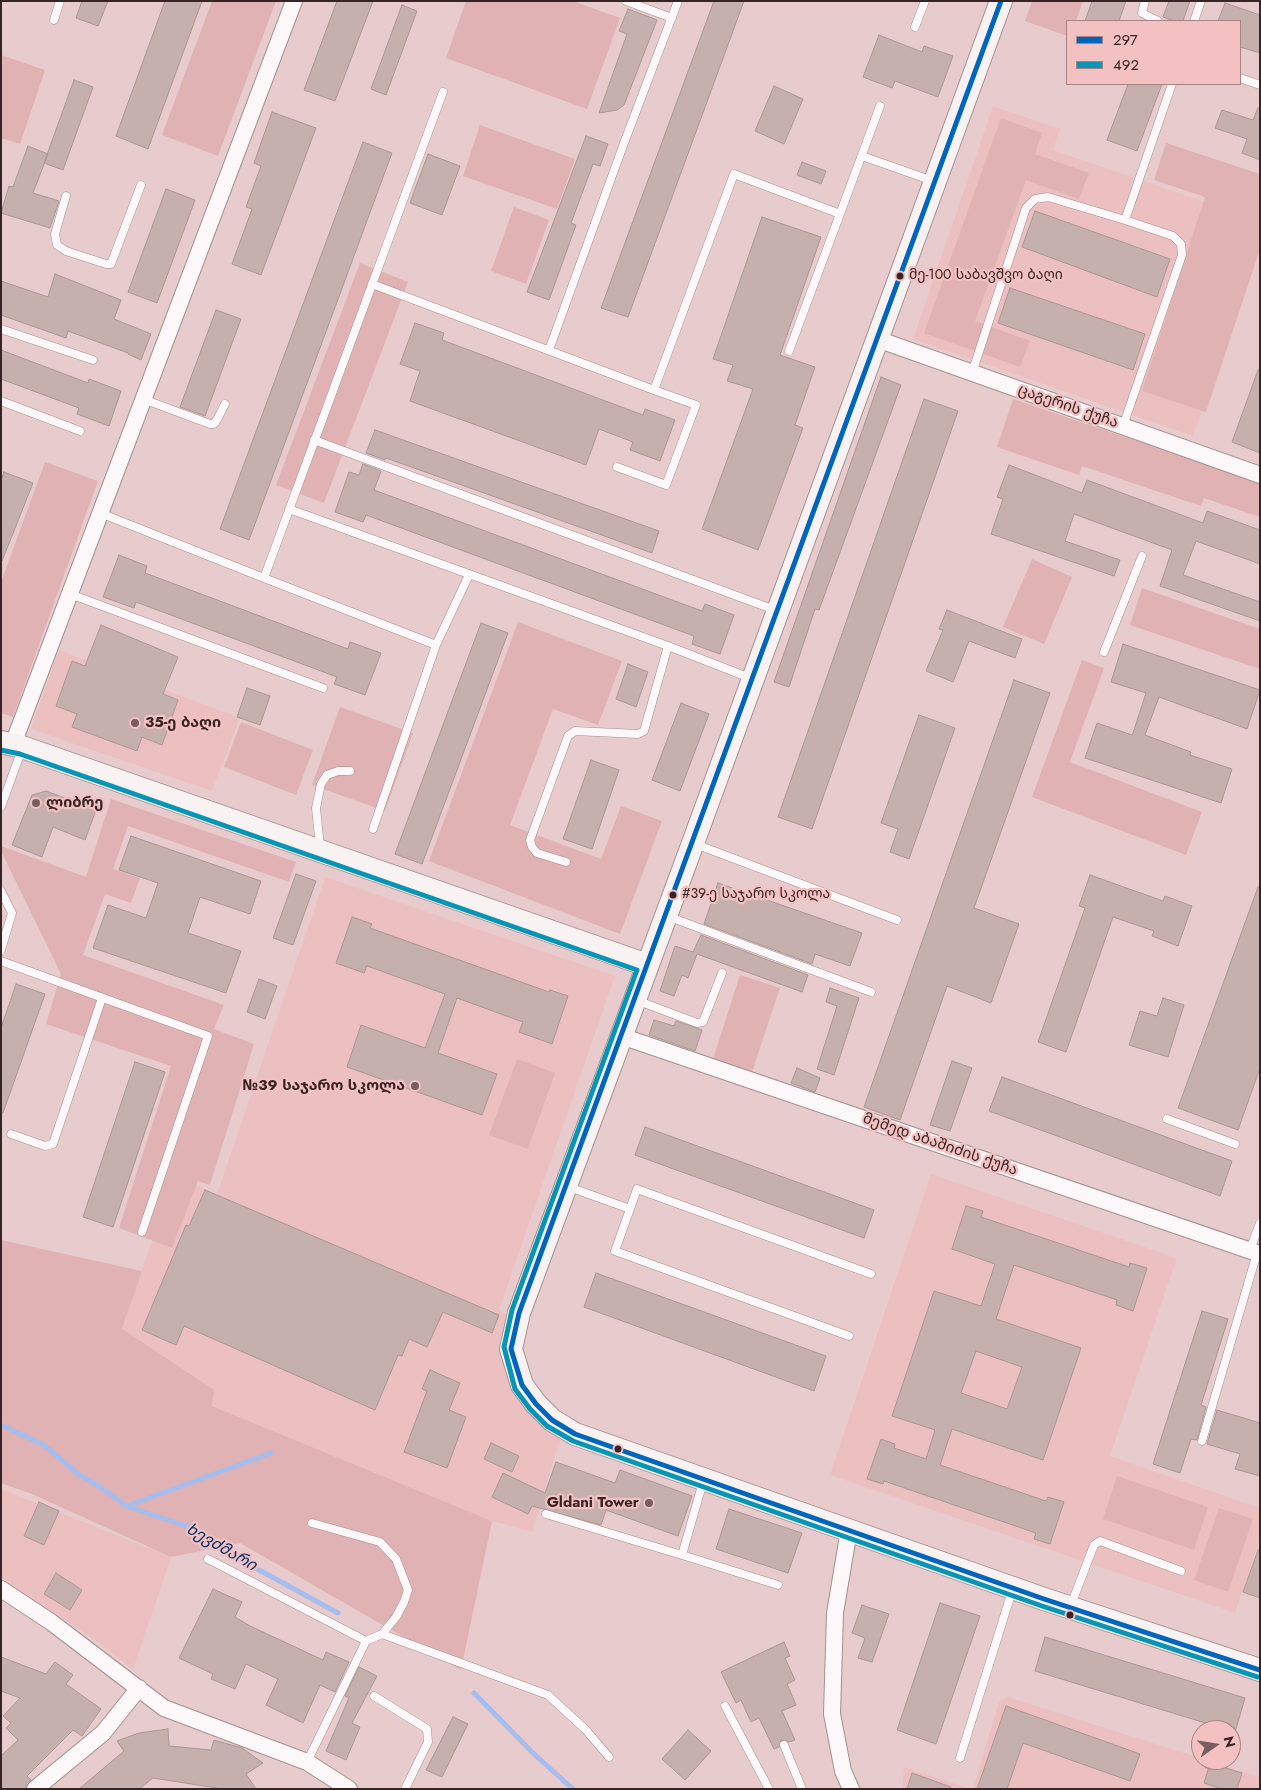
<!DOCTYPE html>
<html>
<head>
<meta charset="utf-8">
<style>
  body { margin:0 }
  #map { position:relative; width:1261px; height:1790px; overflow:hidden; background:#e8cccd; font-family:Jost,sans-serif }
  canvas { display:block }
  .frame { position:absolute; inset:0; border:2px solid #372525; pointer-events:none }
  .legend { position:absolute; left:1066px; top:20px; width:175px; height:65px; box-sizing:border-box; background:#f3c1c2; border:1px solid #a88383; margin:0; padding:6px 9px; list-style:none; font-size:15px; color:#372525 }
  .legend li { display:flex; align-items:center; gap:10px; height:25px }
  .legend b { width:25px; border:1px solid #a88383 }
  .north { position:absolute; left:1191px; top:1720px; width:50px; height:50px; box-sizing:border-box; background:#f3c1c2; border:1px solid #a88383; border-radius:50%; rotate:77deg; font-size:14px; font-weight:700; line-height:20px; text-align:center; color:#372525 }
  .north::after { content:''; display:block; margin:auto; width:18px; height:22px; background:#755f60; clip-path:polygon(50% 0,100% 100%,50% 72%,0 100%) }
</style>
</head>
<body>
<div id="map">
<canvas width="1261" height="1790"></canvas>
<div class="frame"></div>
<ul class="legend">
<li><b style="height:6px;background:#0065bd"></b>297</li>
<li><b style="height:6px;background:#0895b5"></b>492</li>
</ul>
<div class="north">N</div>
</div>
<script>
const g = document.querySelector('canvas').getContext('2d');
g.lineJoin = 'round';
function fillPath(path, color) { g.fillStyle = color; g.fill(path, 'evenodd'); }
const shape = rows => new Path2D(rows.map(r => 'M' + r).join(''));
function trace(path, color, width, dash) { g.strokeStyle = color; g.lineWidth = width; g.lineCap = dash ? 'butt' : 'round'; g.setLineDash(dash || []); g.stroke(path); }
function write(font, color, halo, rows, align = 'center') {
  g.font = font + ' Jost,"Noto Sans Georgian",sans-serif'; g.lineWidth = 4.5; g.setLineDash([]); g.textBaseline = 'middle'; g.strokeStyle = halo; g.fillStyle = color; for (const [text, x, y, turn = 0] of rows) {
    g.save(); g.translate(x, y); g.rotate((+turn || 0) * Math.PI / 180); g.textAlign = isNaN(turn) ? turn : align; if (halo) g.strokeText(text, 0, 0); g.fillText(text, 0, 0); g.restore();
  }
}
const built = shape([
  [993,106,1060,129,1053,150,1260,221,1260,240,1193,436,913,339],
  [59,650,240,718,212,791,31,729],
  [325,877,615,976,499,1310,507,1315,499,1345,520,1395,561,1436,532,1532,492,1521,212,1406,122,1329,174,1176,217,1194],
  [931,1174,1177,1258,1110,1456,1260,1508,1260,1539,1235,1613,830,1475],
  [1,1489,171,1557,133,1670,95,1640,1,1578],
  [1008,1697,1260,1777,1260,1789,973,1789,999,1702],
  [904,1767,971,1789,902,1789]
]);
const green = shape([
  [212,1,276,1,218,156,162,135],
  [466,1,573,1,620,18,587,109,446,58],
  [1032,1,1083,1,1076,21,1067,21,1067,36,1025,21],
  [1,55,45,70,20,144,1,138],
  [1001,118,1042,133,1035,154,1089,173,1079,199,1026,180,975,321,1030,341,1020,367,924,333],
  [480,125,575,159,557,209,463,176],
  [1166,143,1260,174,1260,249,1206,412,1142,391,1205,197,1154,180],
  [514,207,549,220,526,284,491,271],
  [360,263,408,282,324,503,276,485],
  [1013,399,1260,483,1260,517,1204,498,1201,506,1082,466,1079,475,997,447],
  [45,462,98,481,13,717,1,713,1,582],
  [1032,559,1072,577,1044,644,1003,627],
  [1142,588,1260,629,1260,669,1130,625],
  [518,622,622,661,598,725,553,709,510,825,601,859,621,806,662,821,620,934,429,861],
  [1082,660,1104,668,1070,762,1202,812,1186,855,1032,797],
  [340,707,413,733,385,811,312,785],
  [241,722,313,750,296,795,224,767],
  [111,799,296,862,289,882,128,826,113,869,140,878,131,903,105,894,83,955,224,1005,214,1029,254,1044,210,1185,198,1181,172,1248,119,1228,171,1066,46,1024,61,974,1,851,1,846,86,877],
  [740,975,780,988,752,1072,713,1059],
  [517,1059,555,1073,528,1149,489,1135],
  [1,1240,142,1271,122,1329,214,1390,212,1406,492,1521,461,1670,240,1543,171,1557,32,1494,1,1483],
  [1117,1476,1208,1507,1194,1550,1103,1519],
  [1219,1508,1253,1519,1228,1592,1194,1580]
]);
const stream = shape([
  [1,1425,44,1445,78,1474,102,1488,126,1506,192,1528,239,1559,338,1613],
  [127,1506,271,1453],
  [474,1693,534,1754,573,1789]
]);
const building = shape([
  [82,1,108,1,98,26,76,18,82,1],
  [165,1,202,1,148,149,116,136,165,1],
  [337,1,373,1,335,101,304,90,337,1],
  [714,1,744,1,628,317,601,308,714,1],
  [1092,1,1126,1,1119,21,1085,21,1092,1],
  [1169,1,1190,1,1183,21,1174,21,1163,17,1169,1],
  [1225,3,1260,15,1260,53,1240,47,1240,21,1218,21,1225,3],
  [402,5,417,11,386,95,371,89,402,5],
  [628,9,657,20,624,105,617,110,599,113,627,34,619,31,628,9],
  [879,35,922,52,924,46,953,56,938,97,895,81,892,88,863,77,879,35],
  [74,80,93,87,63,170,44,163,74,80],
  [1128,84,1162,84,1137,151,1107,140,1128,84],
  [774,86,803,99,784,144,755,131,774,86],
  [1258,108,1260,108,1260,160,1242,153,1247,139,1215,128,1222,110,1253,120,1258,108],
  [272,112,316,128,261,275,232,264,252,209,246,207,261,166,254,163,272,112],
  [586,136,608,144,600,166,593,164,571,223,576,225,549,300,527,292,586,136],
  [363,142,392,153,249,540,220,529,363,142],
  [28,146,48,154,33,193,59,201,50,228,1,213,9,186,13,187,28,146],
  [428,154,460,166,442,215,410,203,428,154],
  [802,162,826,171,821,184,797,175,802,162],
  [166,189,195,200,157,303,128,292,166,189],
  [1035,211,1170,259,1157,297,1022,247,1035,211],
  [762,217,821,237,780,355,815,367,795,425,803,428,758,550,702,529,753,389,727,381,733,365,713,359,762,217],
  [55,274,121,300,114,319,151,334,141,360,128,354,128,353,68,331,66,338,1,315,1,281,48,297,55,274],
  [1010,288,1145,334,1133,370,998,323,1010,288],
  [216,310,241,319,205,416,180,407,216,310],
  [415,323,444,333,442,340,643,415,645,409,675,420,660,461,630,450,633,442,599,429,586,465,410,401,420,371,400,364,415,323],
  [1,350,88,383,89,379,121,391,109,426,77,414,79,408,1,379,1,350],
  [1258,370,1260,370,1260,453,1232,442,1258,370],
  [881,377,901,385,819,610,815,609,789,687,774,682,881,377],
  [924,399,958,411,812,829,778,817,924,399],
  [375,430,659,531,652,553,386,458,385,460,366,453,375,430],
  [363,464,381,471,374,490,702,611,705,604,734,615,720,654,692,644,694,636,366,515,363,522,335,512,349,472,359,475,363,464],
  [1009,465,1082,493,1087,480,1203,523,1207,511,1260,530,1260,564,1196,541,1183,575,1260,602,1260,621,1160,586,1172,550,1074,514,1065,541,1120,560,1114,576,991,534,1003,499,997,497,1009,465],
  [4,472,33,483,2,561,1,481,4,472],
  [119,555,147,566,145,573,348,649,350,642,381,653,365,695,334,684,337,677,136,602,134,608,103,597,119,555],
  [947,610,1022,639,1015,658,969,641,953,682,926,671,943,630,939,629,947,610],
  [481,623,508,633,422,864,395,854,481,623],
  [101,625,178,657,163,694,178,700,162,745,142,737,137,751,72,727,77,714,56,706,72,661,85,666,101,625],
  [1123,644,1260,690,1247,729,1159,697,1145,735,1191,752,1190,755,1232,769,1221,803,1085,758,1097,723,1132,735,1133,733,1146,693,1111,682,1123,644],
  [628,664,648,672,636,707,616,699,628,664],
  [1014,680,1050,693,974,908,1019,924,991,1003,947,986,900,1120,864,1107,1014,680],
  [247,688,270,696,260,725,237,717,247,688],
  [681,703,709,714,680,791,652,780,681,703],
  [919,715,955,728,909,859,890,852,898,829,881,823,919,715],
  [591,760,619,770,592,849,563,839,591,760],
  [46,791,96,810,85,840,53,827,42,857,12,845,32,795,46,791],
  [131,836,261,881,250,914,200,897,188,933,241,951,226,993,93,948,108,905,146,918,158,883,119,870,131,836],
  [296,874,316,881,293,945,273,938,296,874],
  [1090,875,1163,901,1165,896,1192,906,1178,946,1152,936,1154,931,1113,917,1066,1052,1038,1042,1085,908,1079,906,1090,875],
  [718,883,862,933,850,966,815,954,812,964,704,924,718,883],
  [1258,887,1260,887,1260,1068,1238,1130,1178,1108,1258,887],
  [352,917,372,924,370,928,549,992,550,990,568,996,552,1044,519,1032,523,1022,457,998,438,1053,497,1074,482,1115,347,1067,361,1025,425,1048,445,994,367,966,364,973,336,963,352,917],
  [701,935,808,975,802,992,697,954,688,978,682,975,674,996,660,991,675,946,693,952,701,935],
  [259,979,277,986,265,1019,247,1012,259,979],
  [16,984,45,994,3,1113,1,1113,1,1028,16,984],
  [830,988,859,998,834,1075,817,1069,837,1006,826,1002,830,988],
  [1163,998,1184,1005,1168,1057,1129,1045,1140,1011,1157,1016,1163,998],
  [654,1020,674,1026,676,1021,702,1030,695,1051,649,1035,654,1020],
  [952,1061,972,1068,950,1131,930,1125,952,1061],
  [135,1062,165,1072,113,1227,83,1217,135,1062],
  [797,1068,820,1078,815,1092,791,1083,797,1068],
  [1002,1077,1232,1161,1220,1196,989,1111,1002,1077],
  [645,1127,874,1210,864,1238,635,1155,645,1127],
  [205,1190,499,1315,492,1333,443,1312,427,1347,409,1339,402,1356,398,1355,375,1410,184,1326,176,1345,142,1330,186,1225,189,1226,205,1190],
  [966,1206,983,1211,981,1217,1129,1267,1130,1263,1147,1268,1133,1311,1116,1305,1117,1300,1014,1265,996,1319,1081,1348,1043,1460,952,1429,940,1465,1046,1501,1048,1497,1064,1502,1050,1544,1034,1539,1036,1533,884,1481,883,1484,867,1479,881,1439,895,1444,894,1448,926,1459,935,1430,892,1416,934,1291,981,1306,995,1264,952,1249,966,1206],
  [976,1351,1022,1367,1007,1409,961,1393,976,1351],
  [596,1273,826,1356,814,1391,584,1307,596,1273],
  [1202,1311,1228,1319,1201,1405,1206,1407,1197,1440,1191,1439,1180,1473,1153,1464,1202,1311],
  [430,1370,460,1383,449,1410,466,1417,447,1468,404,1452,427,1391,422,1389,430,1370],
  [1217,1410,1260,1423,1260,1476,1235,1469,1240,1454,1207,1444,1217,1410],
  [491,1443,519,1456,512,1472,484,1459,491,1443],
  [556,1462,615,1483,620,1470,692,1496,678,1536,606,1510,601,1525,532,1506,528,1514,492,1497,503,1473,545,1493,556,1462],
  [39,1502,59,1511,44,1545,24,1536,39,1502],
  [729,1509,802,1533,788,1573,716,1549,729,1509],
  [1258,1550,1260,1551,1260,1598,1243,1592,1258,1550],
  [56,1573,82,1590,70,1610,44,1594,56,1573],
  [213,1589,242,1602,235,1617,250,1626,323,1660,326,1652,349,1662,335,1692,320,1685,303,1723,266,1705,278,1679,246,1664,235,1689,211,1679,213,1674,179,1658,213,1589],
  [940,1603,980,1616,936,1744,897,1730,940,1603],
  [862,1605,889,1614,872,1662,858,1658,865,1638,852,1633,862,1605],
  [1045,1637,1245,1698,1235,1732,1035,1671,1045,1637],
  [784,1642,790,1656,785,1658,795,1680,787,1684,796,1705,782,1711,795,1740,789,1742,781,1740,779,1747,774,1749,759,1718,751,1722,741,1700,736,1703,721,1672,784,1642],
  [1,1657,46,1674,55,1662,73,1675,66,1684,101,1709,82,1736,73,1730,27,1776,31,1780,25,1789,1,1789,1,1756,18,1740,6,1728,11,1723,3,1716,20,1698,1,1691,1,1657],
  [359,1667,377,1676,352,1723,360,1727,346,1760,326,1751,349,1698,345,1696,359,1667],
  [1006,1706,1140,1754,1130,1781,1023,1743,1007,1789,977,1789,1006,1706],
  [453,1717,468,1724,442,1777,426,1770,453,1717],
  [168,1729,169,1746,211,1750,214,1740,242,1748,263,1763,246,1774,256,1789,223,1789,153,1778,139,1789,79,1789,124,1751,117,1741,139,1733,168,1729],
  [688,1730,711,1751,685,1780,662,1759,688,1730],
  [1210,1763,1242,1773,1237,1789,1222,1789,1204,1783,1210,1763],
  [912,1773,951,1787,951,1789,907,1789,912,1773]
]);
const lane = shape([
  [626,1,672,18],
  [1145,1,1142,13,1158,21],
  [54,20,60,1],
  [1194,21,1201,1],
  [915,27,925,1],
  [1240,78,1260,85],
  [862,156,933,181],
  [66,196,55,234,57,245,66,251,106,264,111,264,141,185],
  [372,284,654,390,734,174,840,214,880,106],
  [1,329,93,360],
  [549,350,624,143,678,1],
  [789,351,840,214],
  [972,373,1026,208,1035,199,1048,197,1125,220],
  [143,399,210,424,214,424,218,418,225,404],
  [1,401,80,431],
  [1123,426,1182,255,1181,244,1173,236,1125,220,1172,84],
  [314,440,775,610],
  [617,467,666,485,696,405,654,390],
  [289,509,668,646,750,678],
  [100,513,264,578,443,92],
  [264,578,436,645,469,575],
  [70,594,323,688],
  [1104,652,1142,556],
  [1,807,22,749],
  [373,829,436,645],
  [695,844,897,920],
  [320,847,316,808,321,784,327,775,338,771,350,771],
  [566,862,537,853,532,847,530,840,568,736,575,731,638,734,644,731,668,646],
  [1,891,12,913,1,950],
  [667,916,871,992],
  [1,961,208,1036,142,1232],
  [636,1000,697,1023,703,1022,722,973],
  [1167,1119,1235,1144],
  [11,1134,45,1146,53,1144,102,998],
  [569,1187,630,1209,637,1189,871,1274],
  [630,1209,615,1251,849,1336],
  [1250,1250,1260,1223],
  [1202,1441,1257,1253],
  [703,1482,682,1555,778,1585],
  [546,1514,682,1555],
  [312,1523,380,1542,396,1559,408,1590,404,1602,396,1617,382,1634],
  [208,1559,366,1641],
  [1071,1605,1094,1545,1100,1541,1181,1571],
  [374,1696,427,1729,428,1742,405,1789],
  [725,1706,769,1789],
  [784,1745,802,1789],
  [960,1758,1012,1591],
  [307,1762,366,1641,382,1634,548,1695,586,1730,609,1757]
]);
const street = shape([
  [877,339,1260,475],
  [13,744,294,1],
  [621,1036,1260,1254],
  [849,1530,835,1613,832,1714,843,1771,851,1789],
  [1,1589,51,1622,164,1708,307,1762,349,1789],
  [35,1789,103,1733,139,1688]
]);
const secondary = shape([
  [1001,1,693,843,519,1313,511,1349,522,1385,536,1404,552,1420,575,1434,1044,1599,1260,1670],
  [1,742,22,747,647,965]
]);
const bus1 = shape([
  [1001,1,519,1313,511,1349,522,1385,536,1404,552,1420,575,1434,1044,1599,1260,1670]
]);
const bus2 = shape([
  [1,750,20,754,637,970,512,1310,504,1347,515,1389,530,1409,547,1426,573,1441,1042,1606,1258,1677]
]);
const markers = [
  [900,276,4.5,"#372525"],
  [135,723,5,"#755f60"],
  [36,803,5,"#755f60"],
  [673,895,4.5,"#372525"],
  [415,1086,5,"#755f60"],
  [618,1449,4.5,"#372525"],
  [649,1503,5,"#755f60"],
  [1070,1615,4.5,"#372525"]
];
const busNames = [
  ["მე-100 საბავშვო ბაღი",909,276],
  ["#39-ე საჯარო სკოლა",682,895]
];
const streetNames = [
  ["ცაგერის ქუჩა",1068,407,19],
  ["მემედ აბაშიძის ქუჩა",940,1145,19]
];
const poiNames = [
  ["35-ე ბაღი",145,723],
  ["ლიბრე",46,803],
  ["№39 საჯარო სკოლა",405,1086,"right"],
  ["Gldani Tower",639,1503,"right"]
];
const waterNames = [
  ["ხევძმარი",221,1548,30]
];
fillPath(built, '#ecc0c0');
fillPath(green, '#e0b2b3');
trace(stream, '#a6bded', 5);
fillPath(building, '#c5b0ae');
trace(building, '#aa9694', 1);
trace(lane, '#a49090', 9);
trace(street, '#a49090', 18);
trace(secondary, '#a49090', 24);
trace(lane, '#fcf7f8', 8);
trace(street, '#fcf7f8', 16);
trace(secondary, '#f8f2f2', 22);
trace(bus1, '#0065bd', 5);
trace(bus2, '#0895b5', 5);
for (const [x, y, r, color] of markers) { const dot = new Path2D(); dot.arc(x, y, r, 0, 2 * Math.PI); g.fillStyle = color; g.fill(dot); trace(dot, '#f3c1c2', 2); }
write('14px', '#372525', '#f3c1c2', busNames, 'left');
write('15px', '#372525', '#f3c1c2', streetNames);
write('bold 15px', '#372525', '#f3c1c2', poiNames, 'left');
write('italic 16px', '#04306a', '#f3c1c2', waterNames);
</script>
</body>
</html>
